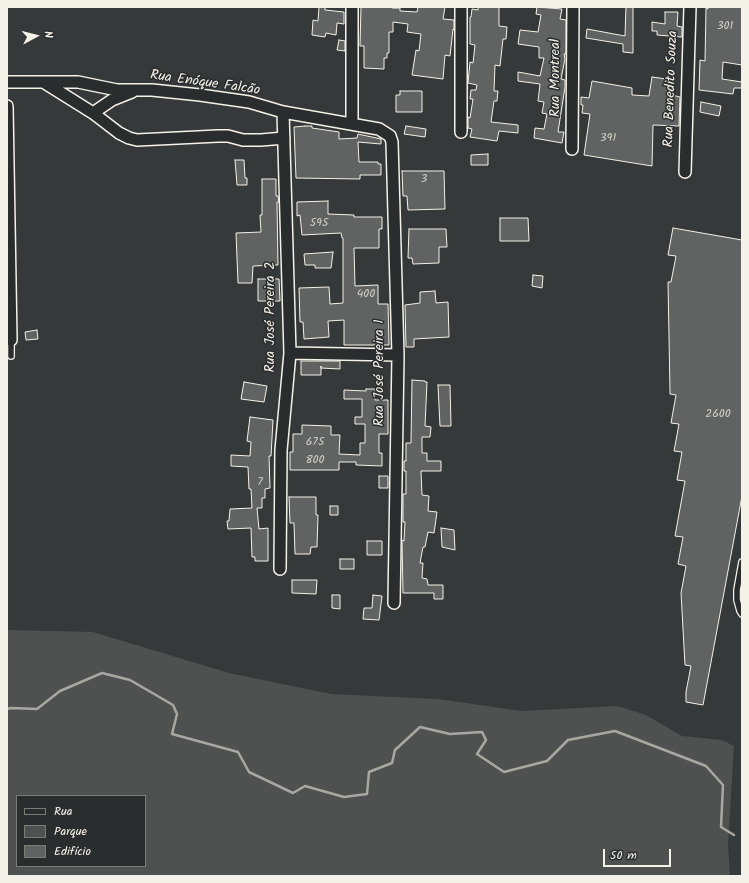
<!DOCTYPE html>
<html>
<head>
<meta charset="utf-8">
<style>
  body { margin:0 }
  #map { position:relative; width:749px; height:883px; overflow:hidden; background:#363939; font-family:Kalam,sans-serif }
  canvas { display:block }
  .frame { position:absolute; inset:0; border:8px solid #f4f1e8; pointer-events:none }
  .legend { position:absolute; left:16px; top:795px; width:130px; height:72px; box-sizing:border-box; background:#2a2d2e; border:1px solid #7b7b78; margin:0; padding:5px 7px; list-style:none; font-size:12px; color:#f4f1e8 }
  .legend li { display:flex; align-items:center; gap:8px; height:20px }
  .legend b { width:20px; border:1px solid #7b7b78 }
  .north { position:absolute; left:16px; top:16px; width:40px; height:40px; -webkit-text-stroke:3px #2a2d2e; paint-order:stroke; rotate:83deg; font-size:11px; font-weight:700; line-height:16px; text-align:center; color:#f4f1e8 }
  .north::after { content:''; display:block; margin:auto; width:14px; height:18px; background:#f4f1e8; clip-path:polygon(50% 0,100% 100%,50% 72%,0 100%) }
  .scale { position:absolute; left:603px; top:849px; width:68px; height:18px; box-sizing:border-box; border:2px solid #f4f1e8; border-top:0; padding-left:5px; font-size:12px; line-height:14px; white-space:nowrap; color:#f4f1e8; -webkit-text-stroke:3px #2a2d2e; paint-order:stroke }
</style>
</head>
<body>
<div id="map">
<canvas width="749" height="883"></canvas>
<div class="frame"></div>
<ul class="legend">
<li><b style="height:5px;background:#2a2d2e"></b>Rua</li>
<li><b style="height:11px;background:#4e514f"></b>Parque</li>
<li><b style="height:11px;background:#616362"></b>Edifício</li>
</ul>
<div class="north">N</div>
<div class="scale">50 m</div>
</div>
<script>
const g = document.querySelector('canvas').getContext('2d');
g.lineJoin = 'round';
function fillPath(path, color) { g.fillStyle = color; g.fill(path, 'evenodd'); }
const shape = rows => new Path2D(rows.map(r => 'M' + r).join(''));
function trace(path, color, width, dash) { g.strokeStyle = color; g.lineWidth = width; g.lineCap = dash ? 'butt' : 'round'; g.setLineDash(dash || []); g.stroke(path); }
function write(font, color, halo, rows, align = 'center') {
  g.font = font + ' Kalam,sans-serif'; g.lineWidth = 3; g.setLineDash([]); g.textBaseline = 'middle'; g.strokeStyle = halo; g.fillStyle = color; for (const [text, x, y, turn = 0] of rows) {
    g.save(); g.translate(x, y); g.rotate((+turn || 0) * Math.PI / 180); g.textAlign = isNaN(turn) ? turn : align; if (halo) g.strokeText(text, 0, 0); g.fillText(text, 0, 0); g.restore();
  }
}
const green = shape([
  [7,630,93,632,229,673,331,694,438,699,521,711,617,706,646,715,682,736,722,740,734,746,728,845,730,876,7,876],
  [17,796,145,796,145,866,17,866]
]);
const stream = shape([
  [7,709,11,708,37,709,60,691,102,673,130,680,173,705,177,714,172,734,238,752,249,772,293,793,305,786,344,797,367,794,369,772,392,763,395,750,420,727,450,734,482,732,486,740,477,754,504,772,547,761,568,740,615,731,706,766,723,785,721,827,734,835]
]);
const building = shape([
  [319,7,325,7,325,10,344,12,344,24,337,23,336,35,326,33,325,37,312,35,313,20,318,21,319,7],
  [361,7,392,7,392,8,400,8,400,11,417,12,418,7,445,7,443,19,454,20,454,30,453,29,450,56,445,55,443,79,412,75,416,50,419,51,421,34,407,32,408,24,393,22,393,32,389,32,389,53,387,53,387,58,384,58,384,69,364,68,364,46,360,46,361,7],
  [478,7,499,7,499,26,507,27,506,39,503,39,500,66,495,65,494,91,498,91,497,101,494,101,491,122,518,125,518,133,499,131,497,141,470,137,472,129,468,128,468,117,470,118,473,99,470,99,471,90,476,90,477,85,468,83,470,62,473,63,475,45,470,44,470,17,471,17,472,9,478,10,478,7],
  [537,7,562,9,560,19,566,20,566,54,564,54,565,59,561,79,565,80,565,87,558,132,564,132,562,143,534,138,535,128,544,129,547,114,542,113,544,102,538,101,540,84,518,81,518,72,540,76,544,58,539,58,539,47,518,44,520,30,538,32,541,15,536,14,537,7],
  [626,7,633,7,633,53,623,52,623,44,586,38,587,29,625,36,626,7],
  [708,7,742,7,742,65,723,62,722,79,742,82,742,88,734,88,733,94,699,90,700,60,705,61,706,8,708,9,708,7],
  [665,12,678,12,677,26,682,27,682,37,657,35,657,31,652,31,652,22,665,24,665,12],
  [339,40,345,41,345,51,337,50,339,40],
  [652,77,674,80,672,95,680,97,679,126,653,125,652,166,584,155,590,114,582,113,583,105,581,105,581,97,589,98,592,81,632,88,632,95,649,96,652,77],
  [400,91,422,91,422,112,396,112,396,95,400,95,400,91],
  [701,102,721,106,719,116,700,112,701,102],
  [305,126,312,126,312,128,339,132,339,139,357,138,358,134,381,139,381,144,358,142,359,162,378,162,378,164,381,164,381,175,360,175,360,179,296,178,294,127,305,126],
  [406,126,426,129,425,137,404,134,406,126],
  [488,154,488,165,471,165,471,155,488,154],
  [235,160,244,160,245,178,247,178,247,185,237,185,235,160],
  [402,171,444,171,445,209,408,210,407,196,403,196,402,171],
  [262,179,276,179,276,196,278,196,279,202,277,202,278,265,253,266,252,283,238,283,236,233,261,232,260,215,262,215,262,179],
  [328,201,328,214,354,215,354,217,382,217,382,229,379,229,379,248,354,248,355,286,378,285,378,304,388,304,389,345,344,345,344,320,328,321,329,337,304,339,303,322,300,322,299,288,329,287,330,304,343,303,343,238,342,238,341,233,302,235,300,215,297,216,297,202,328,201],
  [500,218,528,218,529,241,500,241,500,218],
  [673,228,742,240,742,496,703,705,686,702,686,692,691,666,685,665,681,593,686,566,678,564,683,537,675,536,685,481,677,480,682,452,674,451,679,424,671,423,676,395,670,394,670,391,668,282,671,282,676,256,668,255,673,228],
  [409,229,446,229,447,247,439,247,439,263,413,264,412,258,408,258,409,229],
  [333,252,331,268,315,268,315,265,305,265,304,254,333,252],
  [533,275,543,276,542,288,532,286,533,275],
  [258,279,279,279,280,301,258,301,258,279],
  [435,291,436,303,448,302,449,337,414,339,414,347,406,347,405,305,420,303,420,292,435,291],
  [37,330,38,339,26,340,25,332,37,330],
  [301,361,340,361,340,369,321,368,321,366,321,375,301,375,301,361],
  [412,380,425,381,425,382,427,382,425,426,431,427,430,437,422,437,422,453,427,453,427,461,441,461,441,471,421,471,422,495,429,496,428,511,437,512,434,533,428,532,425,547,423,547,420,563,423,563,422,578,427,579,428,585,443,585,443,599,434,599,434,593,403,593,402,540,404,541,405,522,403,522,403,494,406,494,406,471,404,471,404,461,406,461,406,443,411,443,412,380],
  [244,382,267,386,264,402,241,399,244,382],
  [438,385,450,385,451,426,440,426,438,385],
  [366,389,375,389,375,400,388,400,388,434,379,434,379,453,382,453,382,466,356,465,356,462,339,462,339,470,290,470,290,452,293,452,293,434,302,434,302,425,331,426,331,435,340,435,339,454,360,455,360,443,365,443,365,424,355,424,355,417,362,417,362,399,344,399,344,390,366,391,366,389],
  [250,417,273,420,271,456,269,456,270,488,265,489,265,498,262,498,262,508,257,508,259,529,268,528,268,561,255,561,255,557,252,557,251,528,228,529,227,521,229,521,230,509,252,508,251,489,249,489,248,467,231,466,231,455,250,456,251,442,247,441,250,417],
  [379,476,388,476,388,488,379,488,379,476],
  [289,497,316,497,316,515,318,515,317,547,311,547,310,554,295,554,294,523,290,523,289,497],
  [330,506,338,506,338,515,330,515,330,506],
  [441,528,454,530,455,550,442,547,441,528],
  [367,541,382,541,382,555,367,555,367,541],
  [340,559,354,559,354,569,340,569,340,559],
  [292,580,317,580,316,594,292,593,292,580],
  [332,595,340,595,340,609,332,608,332,595],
  [373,595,382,596,379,620,363,619,364,608,372,608,373,595]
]);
const lane = shape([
  [11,356,11,340],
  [742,562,737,590,737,600,740,611,742,614]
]);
const street = shape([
  [352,7,352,123],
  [461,7,461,132],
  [7,82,78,82,117,90,152,90,200,95,249,102,283,112,379,129,390,136,392,142,398,355,394,603],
  [45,83,93,113,119,133,129,138,137,140,218,136,228,136,243,140,261,140,284,138],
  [7,106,11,340,7,339],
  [93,113,112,100,132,92],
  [572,149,573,7],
  [685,172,690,7],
  [290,353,398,355],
  [280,569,281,450,290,353,283,112]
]);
const numberNames = [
  ["301",725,27],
  ["391",608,139],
  ["3",424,180],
  ["595",319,224],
  ["400",366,295],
  ["2600",718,415],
  ["675",315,443],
  ["800",315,461],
  ["7",260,483]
];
const streetNames = [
  ["Rua Montreal",557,78,-90],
  ["Rua Enóque Falcão",205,84,8],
  ["Rua Benedito Souza",672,89,-88],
  ["Rua José Pereira 2",272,317,-90],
  ["Rua José Pereira 1",381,373,-90]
];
fillPath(green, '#4e514f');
trace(stream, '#a8a7a1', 2.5);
fillPath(building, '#616362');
trace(building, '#f4f1e8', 1);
trace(lane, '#f4f1e8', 8);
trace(street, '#f4f1e8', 14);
trace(lane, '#2a2d2e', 5.5);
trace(street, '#2a2d2e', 11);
write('12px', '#cfcec6', null, numberNames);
write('14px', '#f4f1e8', '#2a2d2e', streetNames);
</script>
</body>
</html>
